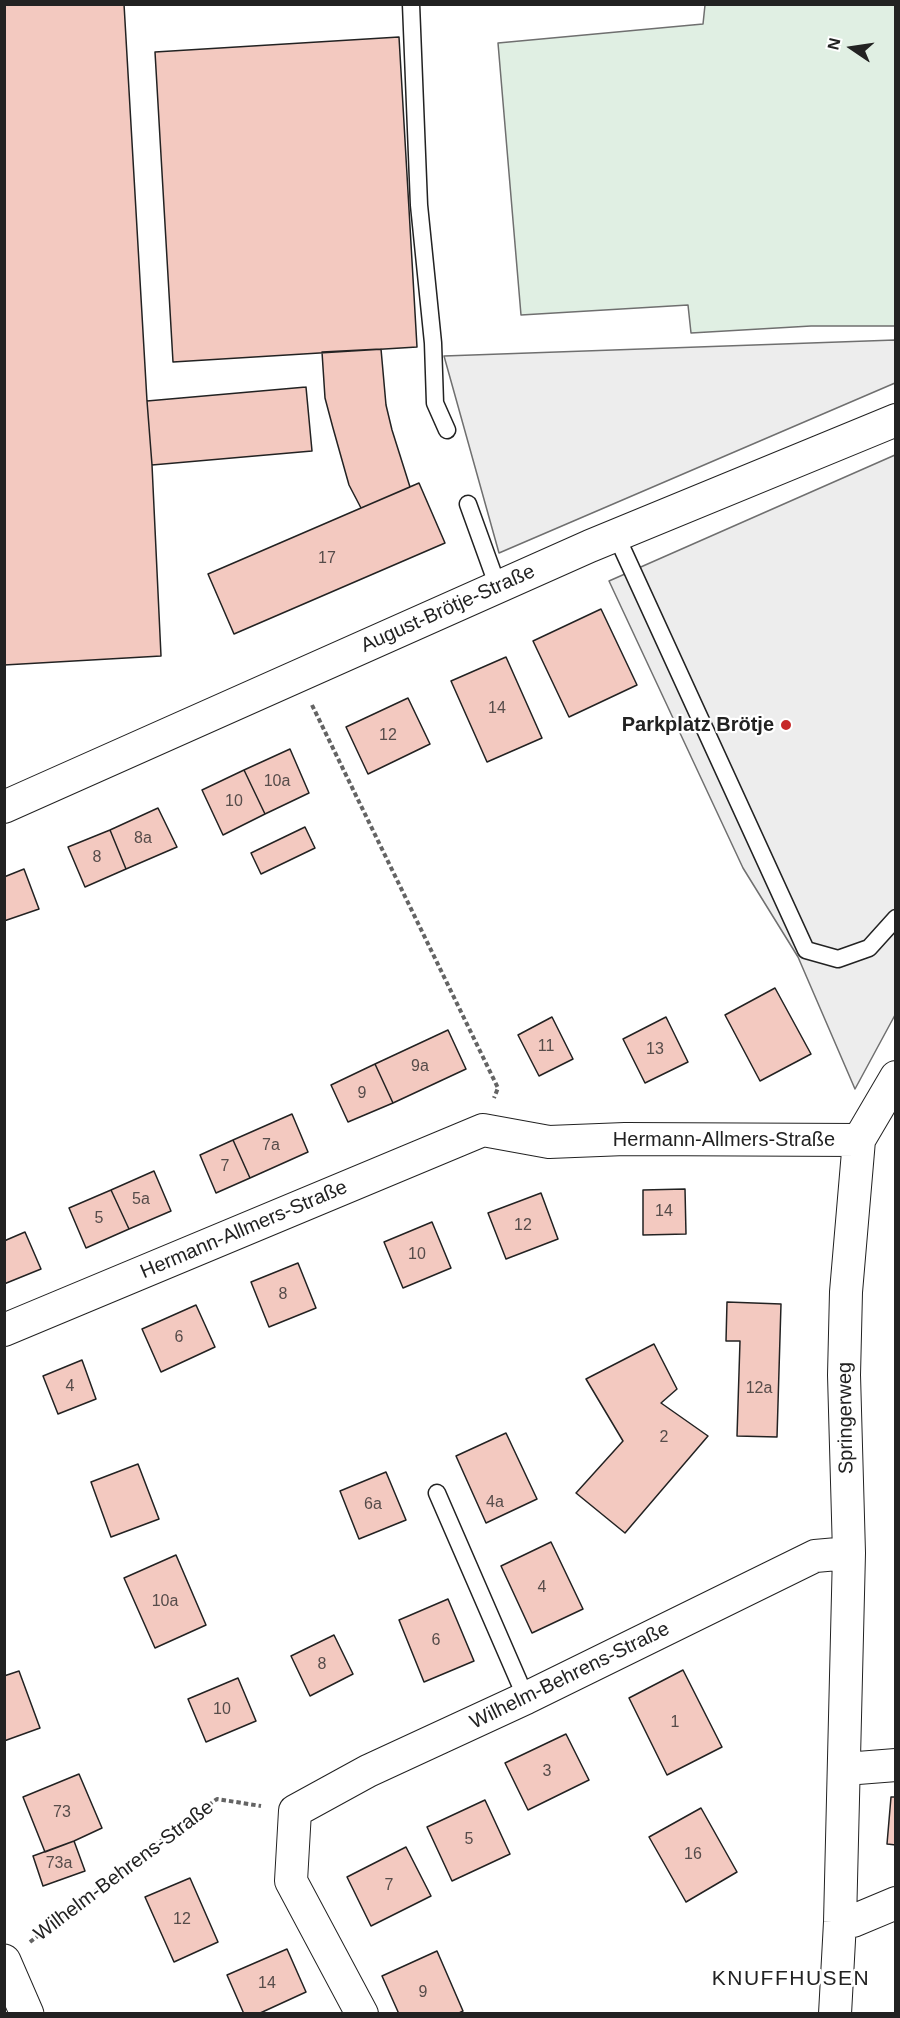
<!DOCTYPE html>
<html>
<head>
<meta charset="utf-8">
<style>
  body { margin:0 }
  #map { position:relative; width:900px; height:2018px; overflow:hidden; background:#fff; font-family:Helvetica,sans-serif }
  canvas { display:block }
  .frame { position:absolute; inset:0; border:6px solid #222; pointer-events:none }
  .north { position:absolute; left:822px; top:18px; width:60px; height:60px; -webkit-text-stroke:4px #fff; paint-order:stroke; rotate:283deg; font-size:16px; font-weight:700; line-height:24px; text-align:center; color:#222 }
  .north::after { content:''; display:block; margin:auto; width:21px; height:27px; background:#222; clip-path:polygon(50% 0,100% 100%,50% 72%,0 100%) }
</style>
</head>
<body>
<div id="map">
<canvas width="900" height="2018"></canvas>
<div class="frame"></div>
<div class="north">N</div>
</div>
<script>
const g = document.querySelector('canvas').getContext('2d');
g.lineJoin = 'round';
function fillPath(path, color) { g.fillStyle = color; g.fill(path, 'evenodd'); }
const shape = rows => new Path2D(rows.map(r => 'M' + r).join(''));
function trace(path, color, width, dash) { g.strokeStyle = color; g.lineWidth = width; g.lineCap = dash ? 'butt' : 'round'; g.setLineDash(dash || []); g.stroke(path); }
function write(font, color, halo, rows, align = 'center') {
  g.font = font + ' Helvetica,sans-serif'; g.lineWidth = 4.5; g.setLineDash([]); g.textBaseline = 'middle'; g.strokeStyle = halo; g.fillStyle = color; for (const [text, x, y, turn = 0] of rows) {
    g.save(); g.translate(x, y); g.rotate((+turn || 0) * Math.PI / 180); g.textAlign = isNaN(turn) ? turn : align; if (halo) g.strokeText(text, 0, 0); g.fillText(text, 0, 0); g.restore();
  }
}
const green = shape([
  [705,5,895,5,895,326,811,326,691,333,688,305,521,315,498,43,703,24,705,5]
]);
const parking = shape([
  [895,340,895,383,499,553,444,356,895,340],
  [895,455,895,1015,855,1089,798,957,743,868,609,581,895,455]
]);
const building = shape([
  [4,4,124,4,147,401,152,465,161,656,4,665,4,4],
  [399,37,417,347,173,362,155,52,399,37],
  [381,349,386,405,392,430,410,487,361,508,349,485,333,428,325,398,322,352,381,349],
  [306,387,312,451,152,465,147,401,306,387],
  [419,483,445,543,234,634,208,574,419,483],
  [601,609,637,685,569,717,533,641,601,609],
  [506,657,542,738,487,762,451,681,506,657],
  [408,698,430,744,368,774,346,727,408,698],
  [290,749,309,793,265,814,244,770,290,749],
  [244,770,265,814,223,835,202,790,244,770],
  [158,808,177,847,126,869,110,830,158,808],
  [305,827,315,848,261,874,251,853,305,827],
  [110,830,126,869,85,887,68,847,110,830],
  [24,869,39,909,4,921,4,877,24,869],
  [775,988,811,1054,760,1081,725,1015,775,988],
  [552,1017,573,1059,539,1076,518,1035,552,1017],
  [666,1017,688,1062,645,1083,623,1039,666,1017],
  [448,1030,466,1069,393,1103,375,1064,448,1030],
  [375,1064,393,1103,348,1122,331,1085,375,1064],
  [292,1114,308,1152,250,1178,233,1140,292,1114],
  [233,1140,250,1178,216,1193,200,1155,233,1140],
  [154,1171,171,1211,129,1229,111,1190,154,1171],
  [685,1189,686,1234,643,1235,643,1190,685,1189],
  [111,1190,129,1229,86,1248,69,1208,111,1190],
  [541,1193,558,1239,506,1259,488,1213,541,1193],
  [432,1222,451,1268,403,1288,384,1242,432,1222],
  [25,1232,41,1269,4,1284,4,1241,25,1232],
  [298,1263,316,1308,269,1327,251,1282,298,1263],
  [727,1302,781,1304,777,1437,737,1436,740,1341,726,1341,727,1302],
  [196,1305,215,1347,161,1372,142,1329,196,1305],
  [654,1344,677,1389,661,1403,708,1436,625,1533,576,1493,623,1441,586,1379,654,1344],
  [82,1360,96,1399,58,1414,43,1376,82,1360],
  [506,1433,537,1499,486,1523,456,1456,506,1433],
  [138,1464,159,1519,111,1537,91,1482,138,1464],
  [386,1472,406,1520,359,1539,340,1491,386,1472],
  [551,1542,583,1609,532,1633,501,1566,551,1542],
  [176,1555,206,1625,155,1648,124,1578,176,1555],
  [448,1599,474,1661,424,1682,399,1620,448,1599],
  [334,1635,353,1674,310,1696,291,1656,334,1635],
  [683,1670,722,1747,667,1775,629,1698,683,1670],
  [19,1671,40,1728,4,1741,4,1676,19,1671],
  [238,1678,256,1721,206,1742,188,1699,238,1678],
  [566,1734,589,1780,528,1810,505,1763,566,1734],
  [79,1774,102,1828,74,1841,45,1852,23,1797,79,1774],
  [891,1797,896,1797,896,1845,887,1844,891,1797],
  [485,1800,510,1854,452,1881,427,1827,485,1800],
  [701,1808,737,1872,686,1902,649,1837,701,1808],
  [74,1841,85,1871,43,1886,33,1856,74,1841],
  [406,1847,431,1896,371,1926,347,1877,406,1847],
  [190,1878,218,1942,174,1962,145,1897,190,1878],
  [287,1949,306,1992,258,2014,244,2014,227,1975,287,1949],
  [437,1951,463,2011,457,2014,399,2014,382,1976,437,1951]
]);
const path = shape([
  [312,705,498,1088,494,1098],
  [30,1942,176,1829,217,1799,261,1806]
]);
const lane = shape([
  [411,4,419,205,433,343,435,403,447,430],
  [468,504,498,587],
  [616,535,806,950,838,959,869,948,896,918],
  [437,1493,526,1698]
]);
const street = shape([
  [4,807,590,546,896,420],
  [4,1330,483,1130,549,1142,625,1139,859,1140],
  [845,1769,896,1765],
  [840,1922,853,1921,896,1903],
  [362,2014,291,1881,295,1811,368,1771,526,1698,815,1556,849,1553],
  [835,2014,840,1922,849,1553,844,1375,846,1292,859,1140,896,1077]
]);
const secondary = shape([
  [4,1961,27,2014]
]);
const markers = [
  [786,725,6,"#c62828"]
];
const numberNames = [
  ["17",327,559],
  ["14",497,709],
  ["12",388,736],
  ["10a",277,782],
  ["10",234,802],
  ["8a",143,839],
  ["8",97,858],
  ["11",546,1047],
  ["13",655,1050],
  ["9a",420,1067],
  ["9",362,1094],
  ["7a",271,1146],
  ["7",225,1167],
  ["5a",141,1200],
  ["14",664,1212],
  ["5",99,1219],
  ["12",523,1226],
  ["10",417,1255],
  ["8",283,1295],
  ["6",179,1338],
  ["4",70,1387],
  ["12a",759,1389],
  ["2",664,1438],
  ["4a",495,1503],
  ["6a",373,1505],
  ["4",542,1588],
  ["10a",165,1602],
  ["6",436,1641],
  ["8",322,1665],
  ["10",222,1710],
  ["1",675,1723],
  ["3",547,1772],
  ["73",62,1813],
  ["5",469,1840],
  ["16",693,1855],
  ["73a",59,1864],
  ["7",389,1886],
  ["12",182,1920],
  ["14",267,1984],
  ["9",423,1993]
];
const streetNames = [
  ["August-Brötje-Straße",448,609,-24],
  ["Hermann-Allmers-Straße",724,1140],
  ["Hermann-Allmers-Straße",244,1230,-23],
  ["Springerweg",846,1418,-91],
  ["Wilhelm-Behrens-Straße",570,1676,-26],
  ["Wilhelm-Behrens-Straße",124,1871,-37]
];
const poiNames = [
  ["Parkplatz Brötje",774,725]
];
const neighbourhoodNames = [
  ["KNUFFHUSEN",791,1979]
];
fillPath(green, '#e0efe3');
trace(green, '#6f6f6f', 1.5);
fillPath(parking, '#ededed');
trace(parking, '#6f6f6f', 1.5);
fillPath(building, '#f3c9c0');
trace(building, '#222', 1.5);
trace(lane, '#222', 19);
trace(street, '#222', 34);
trace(secondary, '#222', 35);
trace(path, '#646464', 4, [4.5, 3]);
trace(lane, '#fff', 16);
trace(street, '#fff', 32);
trace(secondary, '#fff', 33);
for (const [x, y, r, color] of markers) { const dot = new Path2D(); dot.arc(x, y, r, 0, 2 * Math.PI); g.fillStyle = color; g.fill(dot); trace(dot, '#fff', 2); }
write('16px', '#564c4a', null, numberNames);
write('20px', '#222', '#fff', streetNames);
write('bold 20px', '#222', '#fff', poiNames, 'right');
g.letterSpacing = '1.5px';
write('21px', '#222', '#fff', neighbourhoodNames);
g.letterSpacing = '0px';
</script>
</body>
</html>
